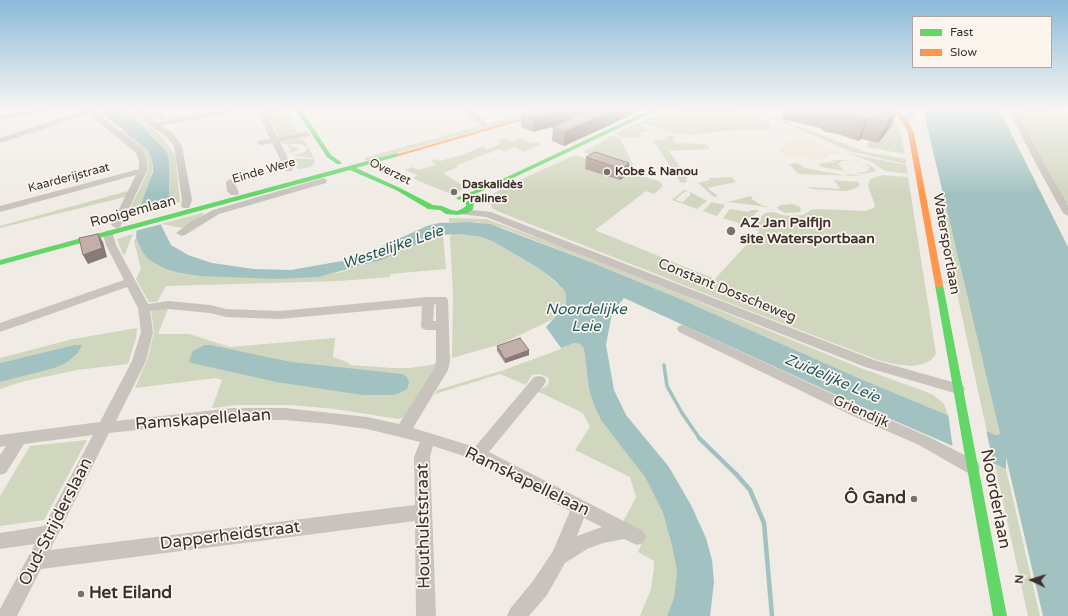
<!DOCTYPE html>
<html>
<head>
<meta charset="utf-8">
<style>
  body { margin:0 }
  #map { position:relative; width:1068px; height:616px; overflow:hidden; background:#f0ebe5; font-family:"Varela Round",sans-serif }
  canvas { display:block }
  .legend { position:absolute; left:912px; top:16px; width:140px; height:52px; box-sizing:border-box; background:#fbf5ee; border:1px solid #aea6a0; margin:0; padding:5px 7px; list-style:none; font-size:12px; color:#3b302b }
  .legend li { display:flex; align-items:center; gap:8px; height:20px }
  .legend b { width:20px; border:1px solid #aea6a0 }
  .north { position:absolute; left:1012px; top:560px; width:40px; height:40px; -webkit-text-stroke:3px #fbf5ee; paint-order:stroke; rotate:274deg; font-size:11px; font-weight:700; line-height:16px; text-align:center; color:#3b302b }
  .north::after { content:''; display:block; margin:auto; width:14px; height:18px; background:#3b302b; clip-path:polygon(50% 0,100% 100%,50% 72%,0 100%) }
</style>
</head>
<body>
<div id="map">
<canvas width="1068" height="616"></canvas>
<ul class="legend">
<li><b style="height:5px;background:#63d668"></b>Fast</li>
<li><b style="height:5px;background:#ff974d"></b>Slow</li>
</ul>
<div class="north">N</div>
</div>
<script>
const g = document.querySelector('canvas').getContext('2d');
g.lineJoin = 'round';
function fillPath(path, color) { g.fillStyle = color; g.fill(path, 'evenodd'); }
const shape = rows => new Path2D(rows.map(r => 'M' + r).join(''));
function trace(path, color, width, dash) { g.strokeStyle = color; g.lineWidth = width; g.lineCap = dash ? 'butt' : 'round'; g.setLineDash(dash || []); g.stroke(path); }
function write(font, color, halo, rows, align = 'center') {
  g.font = font + ' "Varela Round",sans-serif'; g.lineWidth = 3.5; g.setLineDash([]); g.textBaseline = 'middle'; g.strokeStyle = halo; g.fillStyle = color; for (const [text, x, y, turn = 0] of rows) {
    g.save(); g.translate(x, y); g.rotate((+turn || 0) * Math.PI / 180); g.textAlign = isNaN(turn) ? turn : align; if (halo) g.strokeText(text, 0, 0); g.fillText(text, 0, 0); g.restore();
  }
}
const green = shape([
  [117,109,131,109,145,123,139,125],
  [217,109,225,109,163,120,154,119,145,111,161,111,164,118],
  [265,109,286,109,298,133,282,136,279,136],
  [540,109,554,109,368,161,364,158],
  [683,109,731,109,768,122,771,126,769,129,761,130,722,131,693,135,674,133,639,122,653,116],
  [747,109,780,119,866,152,906,159,906,164,852,152,787,124],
  [1022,109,1048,109,1068,116,1068,204,1064,202,1016,113,1016,111,1023,112],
  [889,113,900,130,905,154,866,147,870,141,878,142,890,129],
  [636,123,646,127,647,132,639,133,641,137,624,138,616,134],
  [147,124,161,136,175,155,180,202,169,205,169,162,155,138,141,126],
  [124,130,149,151,153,165,152,173,146,194,138,213,126,216,147,174,148,163,144,152,120,132],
  [613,135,620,138,636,171,583,152],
  [668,136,675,136,674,137,675,143,706,144,710,149,669,151,688,179,686,179,687,182,681,183,653,140,663,139],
  [505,137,512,142,521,138,532,143,536,142,541,144,524,152,515,147,505,152,499,149,457,165,458,167,443,173,467,188,457,192,451,194,426,184,413,178,417,175,405,170,412,167,418,170,436,165,431,161,437,159,440,161,465,154,483,146,487,149,501,144,497,141],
  [298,139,304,140,314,158,293,156,302,153,307,150,307,147,300,144,290,144,291,147,299,148,297,151,288,153,285,152,291,151,287,144,281,144,285,141],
  [847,153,906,165,908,174,885,171,872,162],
  [575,155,591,160,620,180,628,174,637,175,659,181,662,184,662,187,654,194,646,191,595,230,715,279,759,231,751,227,765,213,773,212,783,215,790,216,803,215,811,210,817,209,865,211,874,208,875,205,868,186,870,179,883,175,908,177,936,354,931,360,923,364,911,366,894,364,878,360,724,301,497,211,492,208,490,199,493,194,504,187],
  [294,158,314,159,315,162,311,167,299,169,295,166,298,165],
  [830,160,856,160,871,166,877,171,864,174,855,173,866,172,870,168,864,163,852,160,842,161,838,164,843,170,851,172,821,167,819,163,836,162],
  [797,163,805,168,843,175,849,174,862,176,798,174,789,164],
  [732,177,736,182,707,188,718,196,714,197,698,183,710,180,709,178],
  [834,180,859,182,860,185,854,189,845,191,812,189,805,187,840,189],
  [684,190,688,191,684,192,675,200,683,202,691,194,689,193,690,192,707,201,697,209,672,200],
  [128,191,125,197,0,228,0,226],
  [751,196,753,198,751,199,763,206,769,206,766,207,752,205,728,202],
  [936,196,944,197,1000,434,996,435,987,432],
  [712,202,725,205,717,216,703,211],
  [793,204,800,207,801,212,785,213,778,209,777,207,782,205],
  [730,209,748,212,751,210,759,210,744,225,723,218],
  [202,213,204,214,183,228,161,224],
  [449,218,486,219,577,252,858,367,924,391,933,395,944,404,948,415,863,380,678,298,593,263,503,228,479,222,449,222],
  [133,234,125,254,123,255,117,239],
  [452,234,471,234,494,242,540,269,564,290,566,295,566,303,562,310,553,319,501,344,452,358,453,295,450,237],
  [438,235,443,236,446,269,390,274,390,277,339,281,166,286,157,302,149,302,136,279,141,269,134,241,136,238,142,251,165,269,180,273,199,276,338,273,382,260],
  [168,309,158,334,189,334,230,347,335,338,333,357,347,362,351,365,392,368,410,368,436,364,434,370,405,417,398,419,335,409,290,405,237,405,212,408,222,380,216,378,135,388,148,358,154,331,151,310],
  [211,345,292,362,332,368,277,382],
  [137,328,136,338,128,364,77,370,21,382,0,389,0,382,66,363,78,353,81,345,74,345,0,363,0,358,73,339],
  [574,343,580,344,584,349,589,389,626,451,645,477,663,513,671,542,677,571,674,598,667,616,640,616,651,589,654,569,654,561,638,552,645,535,623,522,636,497,630,477,575,450,590,427,583,413,537,391,548,385,549,379,547,377,540,374,532,375,526,385,500,374,435,394,437,390,501,371,561,349,561,348],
  [87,440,44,520,0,526,0,496,30,446],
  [995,465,1006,469,1040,616,1028,616]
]);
const plaza = shape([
  [803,139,812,140,843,154,827,155,830,158,809,159,806,157,788,158,777,148,784,147,787,142,801,140]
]);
const water = shape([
  [97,109,117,109,143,127,167,152,169,162,169,205,161,225,171,245,188,255,212,263,254,269,291,270,342,261,369,252,427,226,439,223,469,222,490,224,593,263,678,298,863,380,996,435,1000,434,923,109,999,109,1068,247,1068,616,1043,616,1006,457,1006,469,865,408,624,298,612,313,606,345,614,390,626,415,669,467,691,505,706,538,712,560,714,582,710,616,667,616,674,598,677,571,671,542,663,513,645,477,601,420,594,405,589,389,584,349,580,344,574,343,561,348,546,327,562,310,566,303,566,295,564,290,555,281,540,269,494,242,481,237,462,234,438,235,382,260,318,277,276,279,199,276,180,273,165,269,148,259,142,251,136,238,138,213,153,172,153,165,149,151],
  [74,345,82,345,78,353,66,363,54,368,0,382,0,363],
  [204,345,211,345,292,362,402,374,407,377,409,383,407,389,397,394,391,395,363,395,276,382,192,363,189,361,193,351]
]);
const pier = shape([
  [169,206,162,224,135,231,136,215],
  [948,413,986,429,994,467,953,449]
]);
const streamFar1 = shape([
  [664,365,667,386,682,413,700,439]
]);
const stream = shape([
  [699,438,736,474,750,490,764,523,772,616]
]);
const street = shape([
  [39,109,55,109,51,111,0,120,0,116,39,109],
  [83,109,93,109,143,150,147,161,147,171,120,227,116,228,111,225,136,175,0,212,0,206,139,169,139,161,136,153,89,114,0,143,0,138,84,110,83,109],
  [133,109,141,109,156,122,229,109,245,109,241,111,161,126,172,132,182,146,192,200,189,208,183,208,181,206,182,200,174,146,166,136,147,124,133,109],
  [256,109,264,109,278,137,306,132,310,134,309,136,280,142,293,169,292,171,286,171,272,143,261,145,257,143,258,141,270,139,256,109],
  [461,109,470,109,487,123,486,125,480,125,461,109],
  [907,109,915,109,914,116,906,120,900,120,900,116,907,115,907,109],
  [1008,109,1016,109,1044,164,1068,205,1068,216,1063,213,1036,164,1008,109],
  [323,178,326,179,327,181,326,183,219,214,185,235,181,236,176,233,192,221,213,210,323,178],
  [230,179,234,182,239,193,237,195,231,195,227,191,226,182,230,179],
  [462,209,491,212,874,360,963,385,965,389,963,393,958,394,865,367,486,217,459,214,457,212,459,210,462,209],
  [110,230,115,233,113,235,116,245,148,304,169,301,210,305,226,309,280,311,428,297,446,297,448,300,450,361,448,370,413,428,475,447,534,377,539,376,544,377,546,381,544,385,489,452,643,531,646,537,643,543,637,545,624,539,603,543,587,549,565,563,547,595,529,616,507,616,510,609,533,581,553,551,570,511,473,459,433,446,430,457,436,616,416,616,415,521,41,569,17,616,0,616,0,609,35,544,0,549,0,533,44,526,93,435,24,444,6,473,0,475,0,455,6,446,0,447,0,435,100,422,132,361,141,332,138,308,127,287,0,332,0,323,124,280,106,245,103,235,106,231,110,230],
  [436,304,436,321,433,321,434,305,436,304],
  [422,306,421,326,423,329,427,330,436,330,436,361,434,369,399,424,367,417,285,408,233,408,116,421,146,361,153,332,150,311,169,309,210,313,226,317,280,319,422,306],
  [233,420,285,420,330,424,367,429,420,442,414,457,415,505,50,550,109,433,233,420],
  [584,518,602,527,577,536,584,518],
  [683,325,865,409,929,437,978,462,980,467,978,472,972,474,966,472,919,445,855,417,679,332,677,329,679,326,683,325]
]);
const fast = shape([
  [295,109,301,109,331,155,341,162,341,164,337,164,327,157,295,109],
  [658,109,667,109,647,115,498,185,461,199,459,200,456,198,494,183,643,113,658,109],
  [397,153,400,155,399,156,356,168,400,188,433,205,442,206,451,210,457,211,462,209,466,206,466,202,470,200,474,202,473,209,468,213,457,215,446,214,440,210,428,209,396,190,350,170,0,265,0,260,397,153],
  [939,282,943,285,1007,616,993,616,935,285,939,282]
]);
const slow = shape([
  [553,109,562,109,399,156,394,155,553,109],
  [891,109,897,109,908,121,914,133,943,285,942,287,939,288,935,285,908,133,903,123,891,109]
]);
const wall = shape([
  [535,109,646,109,640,111,564,146,552,141,553,127,556,126,533,132,521,127,521,113],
  [785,109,898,109,890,128,878,143,861,139,858,141,838,134,825,132,820,128,782,119],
  [586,157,629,163,628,174,620,180,585,169],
  [497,346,529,350,529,355,505,363,497,351]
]);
const shadedWall = shape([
  [566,109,591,109,590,116,533,132,533,118],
  [616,109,646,109,640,111,564,146,564,132],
  [898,109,890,128,878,143,886,122],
  [868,118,861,139,858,141,865,120],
  [629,163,628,174,620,180,621,169],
  [98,234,103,242,107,257,88,264,83,255],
  [529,350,529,355,505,363,505,359]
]);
const building = shape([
  [535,109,566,109,533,118,521,113,535,109],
  [593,109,616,109,564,132,553,127,593,109],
  [828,109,898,109,886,122,868,118,865,120,845,114,832,112,828,109],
  [595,152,629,163,621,169,586,157,595,152],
  [98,234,102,248,83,255,79,238,98,234],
  [520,338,529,350,505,359,497,346,520,338]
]);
const markers = [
  [607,172,4,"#7a716c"],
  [454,192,4,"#7a716c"],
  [731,231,5,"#7a716c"],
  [914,499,4,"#7a716c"],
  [81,594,4,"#7a716c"]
];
const farStreetnames = [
  ["Einde Were",264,171,-16],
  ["Overzet",390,172,26],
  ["Kaarderijstraat",69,178,-15]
];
const farPoinames = [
  ["Kobe & Nanou",615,172],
  ["Daskalidès",462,185],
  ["Pralines",462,199]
];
const streetNames = [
  ["Rooigemlaan",133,212,-15],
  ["Watersportlaan",946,244,80],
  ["Constant Dosscheweg",727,291,22],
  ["Griendijk",861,412,24]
];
const poiNames = [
  ["AZ Jan Palfijn",740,223],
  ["site Watersportbaan",740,239]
];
const waterNames = [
  ["Westelijke Leie",393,248,-19],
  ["Noordelijke",586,310],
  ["Leie",586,327],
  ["Zuidelijke Leie",832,379,23]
];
const nearStreetnames = [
  ["Ramskapellelaan",203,420,-4],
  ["Ramskapellelaan",527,482,26],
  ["Noorderlaan",995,499,79],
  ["Oud-Strijderslaan",56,522,-63],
  ["Houthulststraat",424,526,-91],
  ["Dapperheidstraat",230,536,-7]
];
const nearPoinames = [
  ["Ô Gand",906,499],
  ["Het Eiland",89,594,"left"]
];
fillPath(green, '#d1d6bf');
fillPath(plaza, '#eee3d5');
fillPath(water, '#a1c2c1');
fillPath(pier, '#f0ebe5');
trace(streamFar1, '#a1c2c1', 3.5);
trace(stream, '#a1c2c1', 4.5);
fillPath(street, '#c9c3be');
fillPath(fast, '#63d668');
fillPath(slow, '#ff974d');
fillPath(wall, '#a89690');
fillPath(shadedWall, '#887a75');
fillPath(building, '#c3afa7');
trace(building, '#887a75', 1);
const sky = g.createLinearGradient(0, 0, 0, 195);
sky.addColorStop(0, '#8bbad8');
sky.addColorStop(0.56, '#f8f6f3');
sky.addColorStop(1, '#f8f6f300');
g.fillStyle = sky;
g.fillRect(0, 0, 1068, 195);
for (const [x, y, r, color] of markers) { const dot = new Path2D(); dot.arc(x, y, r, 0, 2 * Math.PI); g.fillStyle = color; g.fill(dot); trace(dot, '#fbf5ee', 1.5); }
write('12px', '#3b302b', '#fbf5ee', farStreetnames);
write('bold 12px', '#3b302b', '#fbf5ee', farPoinames, 'left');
write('14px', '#3b302b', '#fbf5ee', streetNames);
write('bold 14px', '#3b302b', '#fbf5ee', poiNames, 'left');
write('italic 15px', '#1f5a5e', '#fbf5ee', waterNames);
write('17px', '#3b302b', '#fbf5ee', nearStreetnames);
write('bold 17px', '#3b302b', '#fbf5ee', nearPoinames, 'right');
</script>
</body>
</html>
